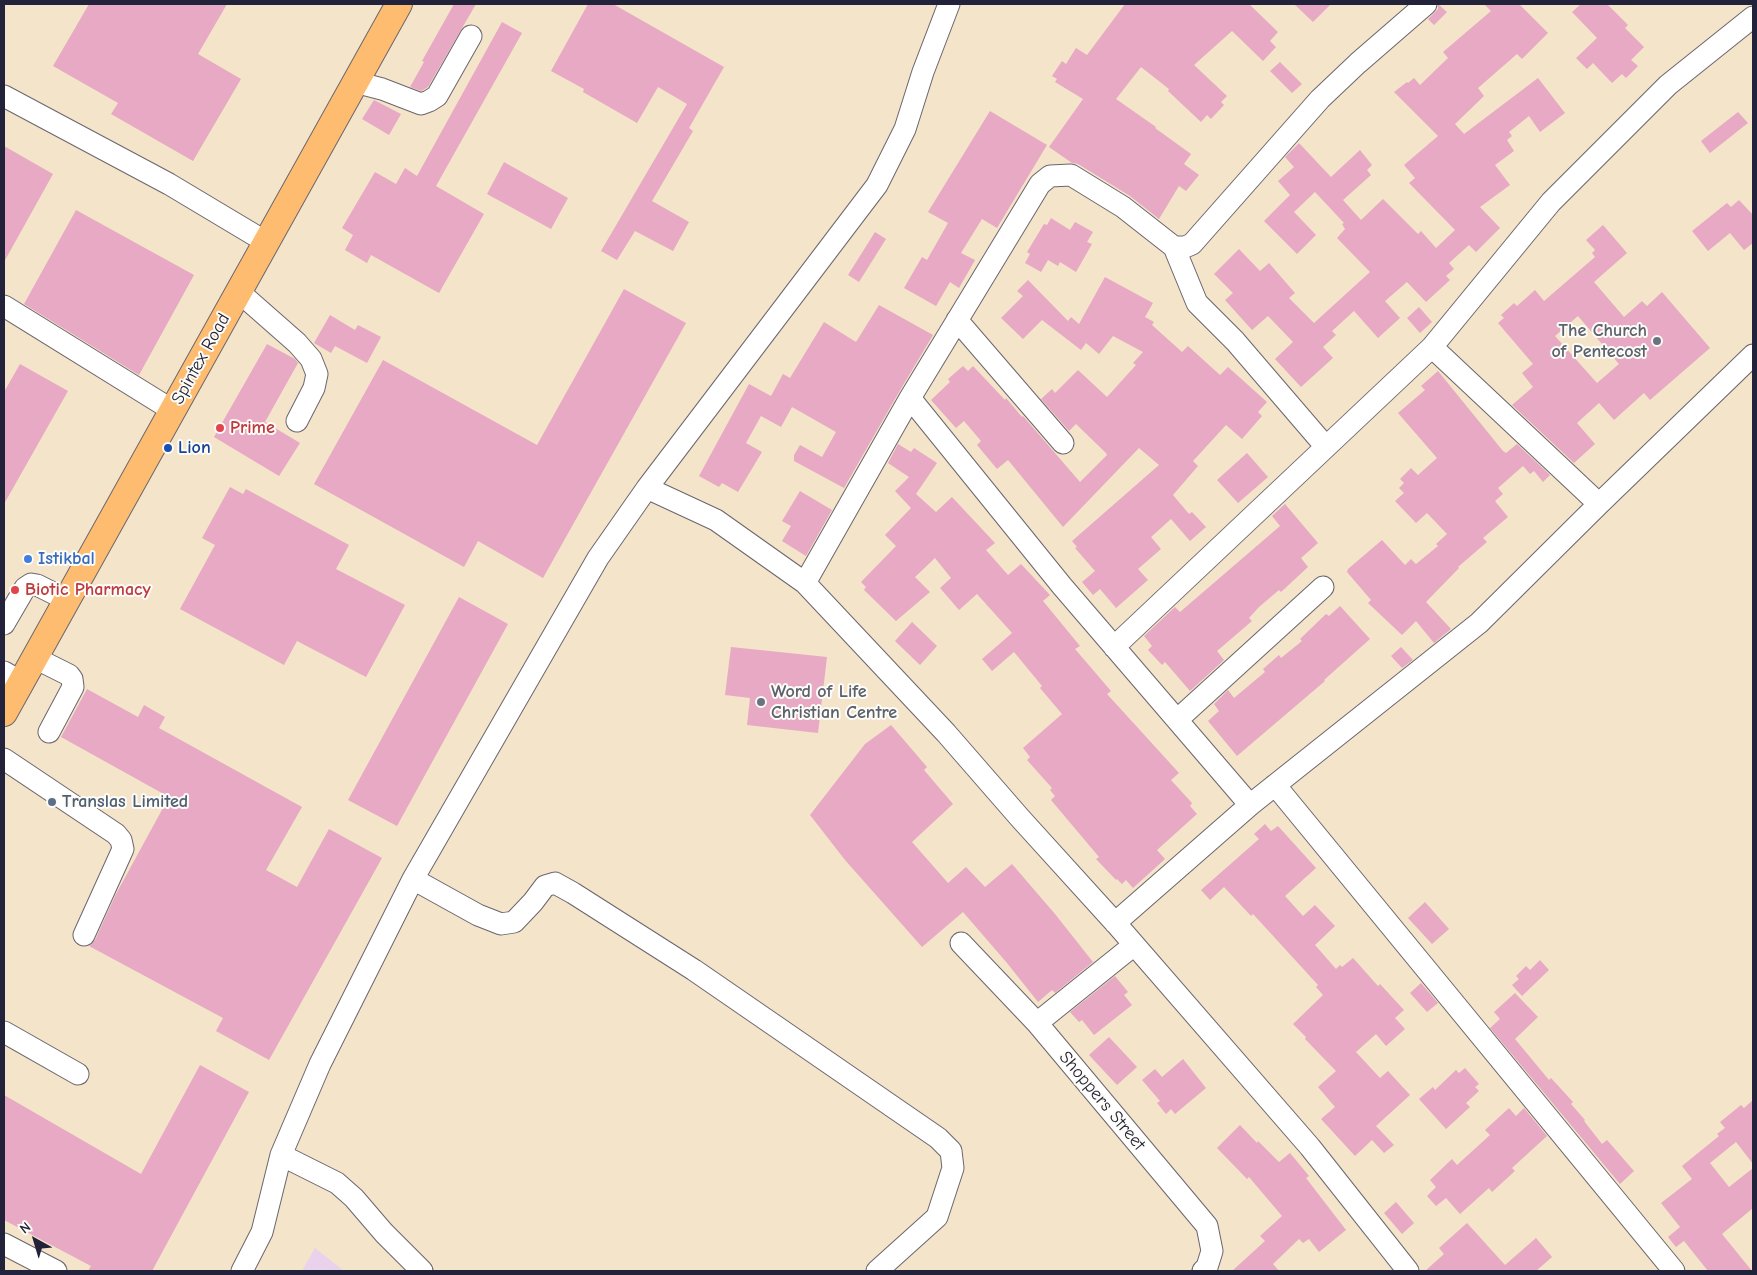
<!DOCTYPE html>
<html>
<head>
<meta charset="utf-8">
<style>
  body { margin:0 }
  #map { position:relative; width:1757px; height:1275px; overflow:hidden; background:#f3e4ca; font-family:"Comic Neue",sans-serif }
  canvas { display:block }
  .frame { position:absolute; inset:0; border:5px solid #22223b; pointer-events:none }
  .north { position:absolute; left:10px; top:1215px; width:50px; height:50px; -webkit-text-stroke:4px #fdfcf7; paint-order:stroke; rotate:321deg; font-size:14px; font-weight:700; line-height:20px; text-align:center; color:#22223b }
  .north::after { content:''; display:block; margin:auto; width:18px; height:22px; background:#22223b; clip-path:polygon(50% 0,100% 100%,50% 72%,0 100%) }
</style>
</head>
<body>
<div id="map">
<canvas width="1757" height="1275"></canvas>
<div class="frame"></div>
<div class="north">N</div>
</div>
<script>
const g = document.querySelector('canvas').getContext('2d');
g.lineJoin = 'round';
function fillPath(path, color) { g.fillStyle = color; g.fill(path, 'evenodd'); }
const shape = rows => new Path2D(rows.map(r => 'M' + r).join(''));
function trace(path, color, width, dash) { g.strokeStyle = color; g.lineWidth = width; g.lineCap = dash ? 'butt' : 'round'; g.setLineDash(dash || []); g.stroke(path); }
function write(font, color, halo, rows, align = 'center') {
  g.font = font + ' "Comic Neue",sans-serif'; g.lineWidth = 4; g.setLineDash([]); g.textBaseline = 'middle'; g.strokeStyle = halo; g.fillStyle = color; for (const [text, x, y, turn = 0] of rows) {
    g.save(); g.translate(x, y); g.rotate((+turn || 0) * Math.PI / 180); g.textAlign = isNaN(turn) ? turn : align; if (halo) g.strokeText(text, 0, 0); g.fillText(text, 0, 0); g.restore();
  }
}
const built = shape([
  [315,1248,344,1271,302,1271]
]);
const building = shape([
  [89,4,227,4,198,54,241,79,193,161,111,114,118,103,53,66],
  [454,4,476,4,428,87,421,91,410,87,424,62,422,61],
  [588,4,613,4,724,67,689,128,693,131,652,201,689,222,673,251,635,231,617,260,601,251,687,104,658,87,637,123,583,92,584,89,551,71],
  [1125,4,1249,4,1278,32,1270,41,1276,47,1263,61,1232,31,1194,65,1227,96,1221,102,1224,105,1211,119,1207,115,1201,122,1168,91,1169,89,1141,67,1116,99,1156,127,1155,128,1191,154,1184,164,1199,175,1186,191,1179,186,1159,219,1130,196,1078,164,1072,163,1049,147,1083,99,1055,82,1057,79,1052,76,1062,61,1066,64,1076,48,1087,55],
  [1294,4,1331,4,1313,22],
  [1438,4,1447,12,1434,25,1428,19,1438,9],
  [1484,4,1519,4,1548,33,1522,59,1517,54,1478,88,1484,96,1455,124,1464,134,1538,78,1565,113,1540,132,1529,116,1509,132,1512,136,1507,140,1514,151,1495,165,1510,185,1480,207,1500,228,1476,252,1469,245,1449,263,1454,269,1446,276,1450,280,1426,302,1407,282,1385,301,1400,318,1378,338,1354,311,1332,331,1336,335,1323,347,1333,358,1301,387,1275,359,1293,342,1268,316,1252,330,1225,300,1233,293,1214,274,1239,249,1260,271,1269,263,1295,293,1289,298,1314,323,1370,272,1337,238,1345,229,1342,224,1344,223,1315,192,1294,212,1316,235,1297,254,1264,221,1290,195,1278,181,1294,167,1285,157,1299,143,1331,177,1360,150,1372,165,1367,170,1371,175,1343,200,1361,220,1383,199,1418,234,1421,231,1436,248,1455,230,1409,183,1415,178,1404,165,1438,136,1394,92,1407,82,1408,83,1414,78,1420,85,1448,58,1443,52,1491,11],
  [1581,4,1607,4,1628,25,1625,28,1644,47,1631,60,1638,66,1626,78,1622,74,1612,83,1593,63,1587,69,1576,58,1597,38,1572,12],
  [502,22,522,33,436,186,484,214,439,293,371,255,367,263,345,250,353,235,342,228,375,172,396,184,405,168,417,176],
  [1280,62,1302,84,1292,93,1270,71],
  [374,100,401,114,389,135,362,119],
  [990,111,1047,145,997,228,982,219,961,253,975,260,959,288,950,282,936,306,904,288,922,257,927,260,948,223,928,212],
  [1738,112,1748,123,1710,153,1701,141],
  [4,146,53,174,4,262],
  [504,162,568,198,551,229,487,194],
  [1739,200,1753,215,1753,243,1744,250,1730,233,1708,251,1692,231,1727,203,1731,207],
  [76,210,194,275,139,375,24,304],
  [1051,218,1070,230,1075,222,1093,232,1087,242,1092,244,1076,272,1060,262,1058,266,1048,260,1041,272,1025,263,1030,254,1027,252,1044,224,1047,225],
  [1603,225,1627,253,1594,282,1624,317,1642,301,1647,306,1662,292,1710,348,1650,400,1644,393,1614,420,1599,403,1577,423,1595,444,1574,463,1512,405,1533,387,1522,373,1533,364,1498,323,1504,318,1501,315,1514,303,1517,306,1535,290,1544,301,1595,257,1592,253,1595,250,1586,240],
  [1578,316,1619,364,1597,383,1555,336],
  [875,232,886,239,859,282,848,275],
  [1105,277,1153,303,1145,317,1154,322,1152,325,1182,352,1188,346,1220,375,1228,367,1267,402,1258,412,1262,416,1242,439,1226,425,1193,461,1198,466,1173,495,1189,514,1192,512,1206,527,1190,541,1171,519,1151,537,1161,549,1138,569,1148,580,1116,608,1100,589,1093,595,1082,582,1095,571,1075,548,1077,547,1072,541,1159,465,1139,448,1063,527,1008,460,997,469,977,445,981,441,964,421,956,428,931,400,950,382,948,379,963,366,968,371,973,366,1005,400,1006,398,1022,417,1023,416,1080,482,1107,455,1106,453,1076,424,1069,431,1041,399,1052,389,1055,393,1078,370,1107,397,1136,365,1133,363,1143,352,1113,336,1099,354,1086,343,1081,350,1042,320,1023,339,1001,318,1023,296,1017,291,1028,280,1068,321,1071,317,1079,324],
  [624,289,686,323,543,578,478,541,464,567,314,484,383,360,537,445],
  [879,305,933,335,899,392,844,488,794,461,794,455,800,445,822,457,836,432,792,407,781,427,761,416,746,443,762,452,738,492,722,483,719,487,699,476,749,384,771,396,783,374,790,378,824,322,856,342],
  [1419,307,1432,322,1420,333,1407,318],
  [330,315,355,330,358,325,381,337,367,363,335,346,331,353,314,343],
  [267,344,295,359,298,363,265,422,300,443,279,476,214,437],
  [20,364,68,391,4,504,4,392],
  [1438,371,1503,451,1506,453,1517,444,1550,475,1543,482,1534,471,1530,474,1523,466,1498,488,1503,494,1495,501,1508,517,1483,538,1487,542,1458,567,1459,568,1426,602,1451,629,1434,643,1416,621,1402,635,1368,603,1371,600,1347,572,1348,569,1382,540,1405,565,1411,559,1416,564,1438,546,1436,544,1447,534,1427,513,1416,523,1395,501,1404,493,1399,488,1404,483,1400,479,1411,468,1418,475,1437,458,1398,413,1425,390,1421,386],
  [898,444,911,452,914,448,937,463,916,494,936,512,952,497,995,543,986,550,1008,575,1021,564,1050,595,1043,601,1080,646,1075,649,1111,691,1107,694,1179,773,1171,780,1192,803,1190,806,1197,814,1157,850,1165,859,1133,888,1126,880,1122,884,1117,879,1116,880,1096,859,1099,857,1051,800,1055,796,1050,790,1052,788,1027,760,1030,757,1023,748,1062,714,1040,688,1042,686,1014,652,992,671,982,659,1012,633,977,594,959,610,940,588,951,578,935,558,915,577,930,592,896,621,864,590,866,587,861,582,896,546,885,535,911,508,895,491,909,477,888,463],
  [1247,453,1268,477,1238,503,1217,480],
  [230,487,243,494,246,489,349,545,336,569,405,605,366,677,297,641,284,665,180,609,215,545,202,538],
  [800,491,832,510,806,556,782,541,791,526,782,521],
  [1285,504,1318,543,1301,558,1308,567,1281,592,1279,590,1259,607,1249,618,1252,621,1217,651,1224,660,1190,691,1165,662,1162,665,1148,650,1152,646,1144,636,1175,607,1180,612,1280,526,1272,516],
  [459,597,508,624,397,826,348,800],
  [1340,606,1370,639,1324,680,1325,681,1237,756,1208,721,1219,711,1214,704,1228,690,1234,698,1265,672,1263,669,1279,655,1281,658,1302,641,1300,639,1326,614,1329,616],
  [912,622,937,646,920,665,895,641],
  [731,647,827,657,818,733,747,725,750,698,725,695],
  [1401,647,1413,660,1402,668,1391,656],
  [87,689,138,717,144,705,165,717,159,728,302,807,266,870,297,887,329,829,382,858,269,1060,216,1031,223,1018,89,946,95,940,116,894,169,797,61,737],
  [891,725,927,767,924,770,953,804,912,842,948,883,966,867,985,887,1012,864,1055,914,1093,962,1055,993,1052,990,1038,1002,1007,963,963,912,922,947,845,860,810,815,865,744],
  [1265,824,1271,831,1278,826,1316,868,1285,896,1303,916,1315,905,1335,926,1315,945,1336,969,1340,965,1342,967,1353,958,1378,986,1380,984,1404,1010,1395,1018,1405,1029,1386,1046,1376,1034,1356,1052,1380,1078,1388,1071,1410,1095,1376,1126,1394,1145,1384,1153,1372,1140,1355,1156,1321,1119,1335,1107,1318,1087,1336,1071,1305,1039,1306,1037,1293,1024,1323,995,1316,987,1318,985,1253,914,1251,916,1224,887,1210,900,1201,890,1259,839,1254,834],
  [1425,902,1449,929,1432,944,1408,918],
  [1540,960,1549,970,1522,996,1512,985,1519,979,1516,976,1526,966,1530,970],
  [1115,976,1128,992,1124,995,1132,1005,1094,1035,1082,1020,1079,1022,1070,1012],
  [1421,983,1438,1003,1427,1012,1410,993],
  [1515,993,1538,1017,1515,1039,1549,1080,1551,1078,1573,1102,1571,1104,1585,1120,1584,1121,1602,1144,1607,1140,1634,1171,1620,1184,1490,1028,1500,1019,1494,1012],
  [1109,1037,1137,1067,1117,1085,1089,1055],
  [1183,1059,1206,1088,1175,1114,1171,1109,1166,1114,1157,1103,1160,1101,1142,1080,1155,1069,1162,1077],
  [200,1065,249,1092,152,1271,88,1271,91,1266,4,1220,4,1095,141,1174],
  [1465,1068,1479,1084,1475,1087,1479,1091,1466,1103,1470,1107,1446,1129,1419,1099,1433,1087,1435,1090,1456,1070,1459,1073],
  [1753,1100,1753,1164,1736,1142,1710,1163,1729,1187,1753,1168,1753,1208,1722,1234,1752,1271,1708,1271,1684,1241,1676,1247,1668,1237,1680,1227,1661,1203,1692,1179,1682,1166,1719,1136,1717,1134,1725,1128,1720,1122,1741,1105,1744,1108],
  [1509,1108,1516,1116,1524,1108,1547,1136,1512,1168,1515,1171,1492,1192,1489,1188,1460,1214,1446,1198,1436,1206,1427,1196,1436,1187,1430,1180,1452,1159,1457,1165,1490,1135,1485,1130],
  [1240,1125,1257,1143,1258,1141,1279,1162,1290,1153,1309,1176,1306,1178,1346,1230,1319,1252,1309,1239,1303,1243,1299,1239,1273,1264,1279,1271,1232,1271,1265,1241,1260,1236,1282,1216,1249,1177,1247,1179,1217,1148],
  [1396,1202,1414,1223,1402,1234,1384,1213],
  [1467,1223,1505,1265,1536,1238,1552,1257,1536,1271,1425,1271,1444,1254,1439,1248]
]);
const minor = shape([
  [355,82,382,89,421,104,429,101,437,96,471,36],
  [4,96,169,184,266,242],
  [1174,247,1197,303,1235,341,1326,447],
  [239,292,297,343,311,359,317,374,314,388,297,421],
  [4,306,172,410],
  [957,320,1063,443],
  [1432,347,1599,504],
  [910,398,1062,586,1250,805],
  [647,488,716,520,805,583,946,733,1020,818,1118,926,1310,1147,1408,1271],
  [805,583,910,398,1040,184,1050,176,1071,175,1123,207,1174,247,1185,247,1192,244,1320,99,1358,63,1426,4],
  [4,624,25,588,31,584,37,585,67,600],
  [1114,647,1432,347,1551,202,1668,85,1753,17],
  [35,658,69,675,72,679,73,687,49,732],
  [4,672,21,682],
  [1177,720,1323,587],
  [4,759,116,834,121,840,123,849,84,935],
  [1275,785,1674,1271],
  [413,879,478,915,501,924,514,922,533,902,545,886,555,883,573,893,694,970,938,1138,951,1151,953,1168,937,1217,877,1271],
  [1115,923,1250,805,1479,623,1599,504,1753,355],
  [961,943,1037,1023,1207,1226,1212,1251,1207,1267,1203,1271],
  [1037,1023,1134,945],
  [4,1032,78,1074],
  [281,1155,337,1183,354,1198,384,1233,422,1271],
  [4,1244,56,1271],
  [242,1271,262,1232,281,1155,320,1064,413,879,598,558,647,488,877,185,905,129,923,72,949,4]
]);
const major = shape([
  [4,713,399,4]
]);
const markers = [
  [1657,341,5,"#6b7280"],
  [220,428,5,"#e0444e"],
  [168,448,5,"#1a4fb4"],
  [28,559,5,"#3f7fe0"],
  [15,590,5,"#e0444e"],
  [761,702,5,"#6b7280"],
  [52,802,5,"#5c6f8a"]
];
const worshipNames = [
  ["The Church",1647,331],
  ["of Pentecost",1647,352],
  ["Word of Life",771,692,"left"],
  ["Christian Centre",771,713,"left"]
];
const streetNames = [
  ["Spintex Road",201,359,-61],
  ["Shoppers Street",1102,1101,50]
];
const healthNames = [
  ["Prime",230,428],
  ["Biotic Pharmacy",25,590]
];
const transitNames = [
  ["Lion",178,448]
];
const shopNames = [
  ["Istikbal",38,559]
];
const serviceNames = [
  ["Translas Limited",62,802]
];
fillPath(built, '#ead1ec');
fillPath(building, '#e7a9c3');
trace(minor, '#6b666d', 23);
trace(major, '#6b666d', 28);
trace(minor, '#fff', 21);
trace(major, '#febc70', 26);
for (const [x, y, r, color] of markers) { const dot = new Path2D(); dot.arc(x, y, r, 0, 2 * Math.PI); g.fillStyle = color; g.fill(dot); trace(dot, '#fdfcf7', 2); }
write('bold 18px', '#5b616d', '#fdfcf7', worshipNames, 'right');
write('18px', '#22223b', '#fdfcf7', streetNames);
write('bold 18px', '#be3a42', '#fdfcf7', healthNames, 'left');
write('bold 18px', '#164399', '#fdfcf7', transitNames, 'left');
write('bold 18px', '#366cbe', '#fdfcf7', shopNames, 'left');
write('bold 18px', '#4e5e75', '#fdfcf7', serviceNames, 'left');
</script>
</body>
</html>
